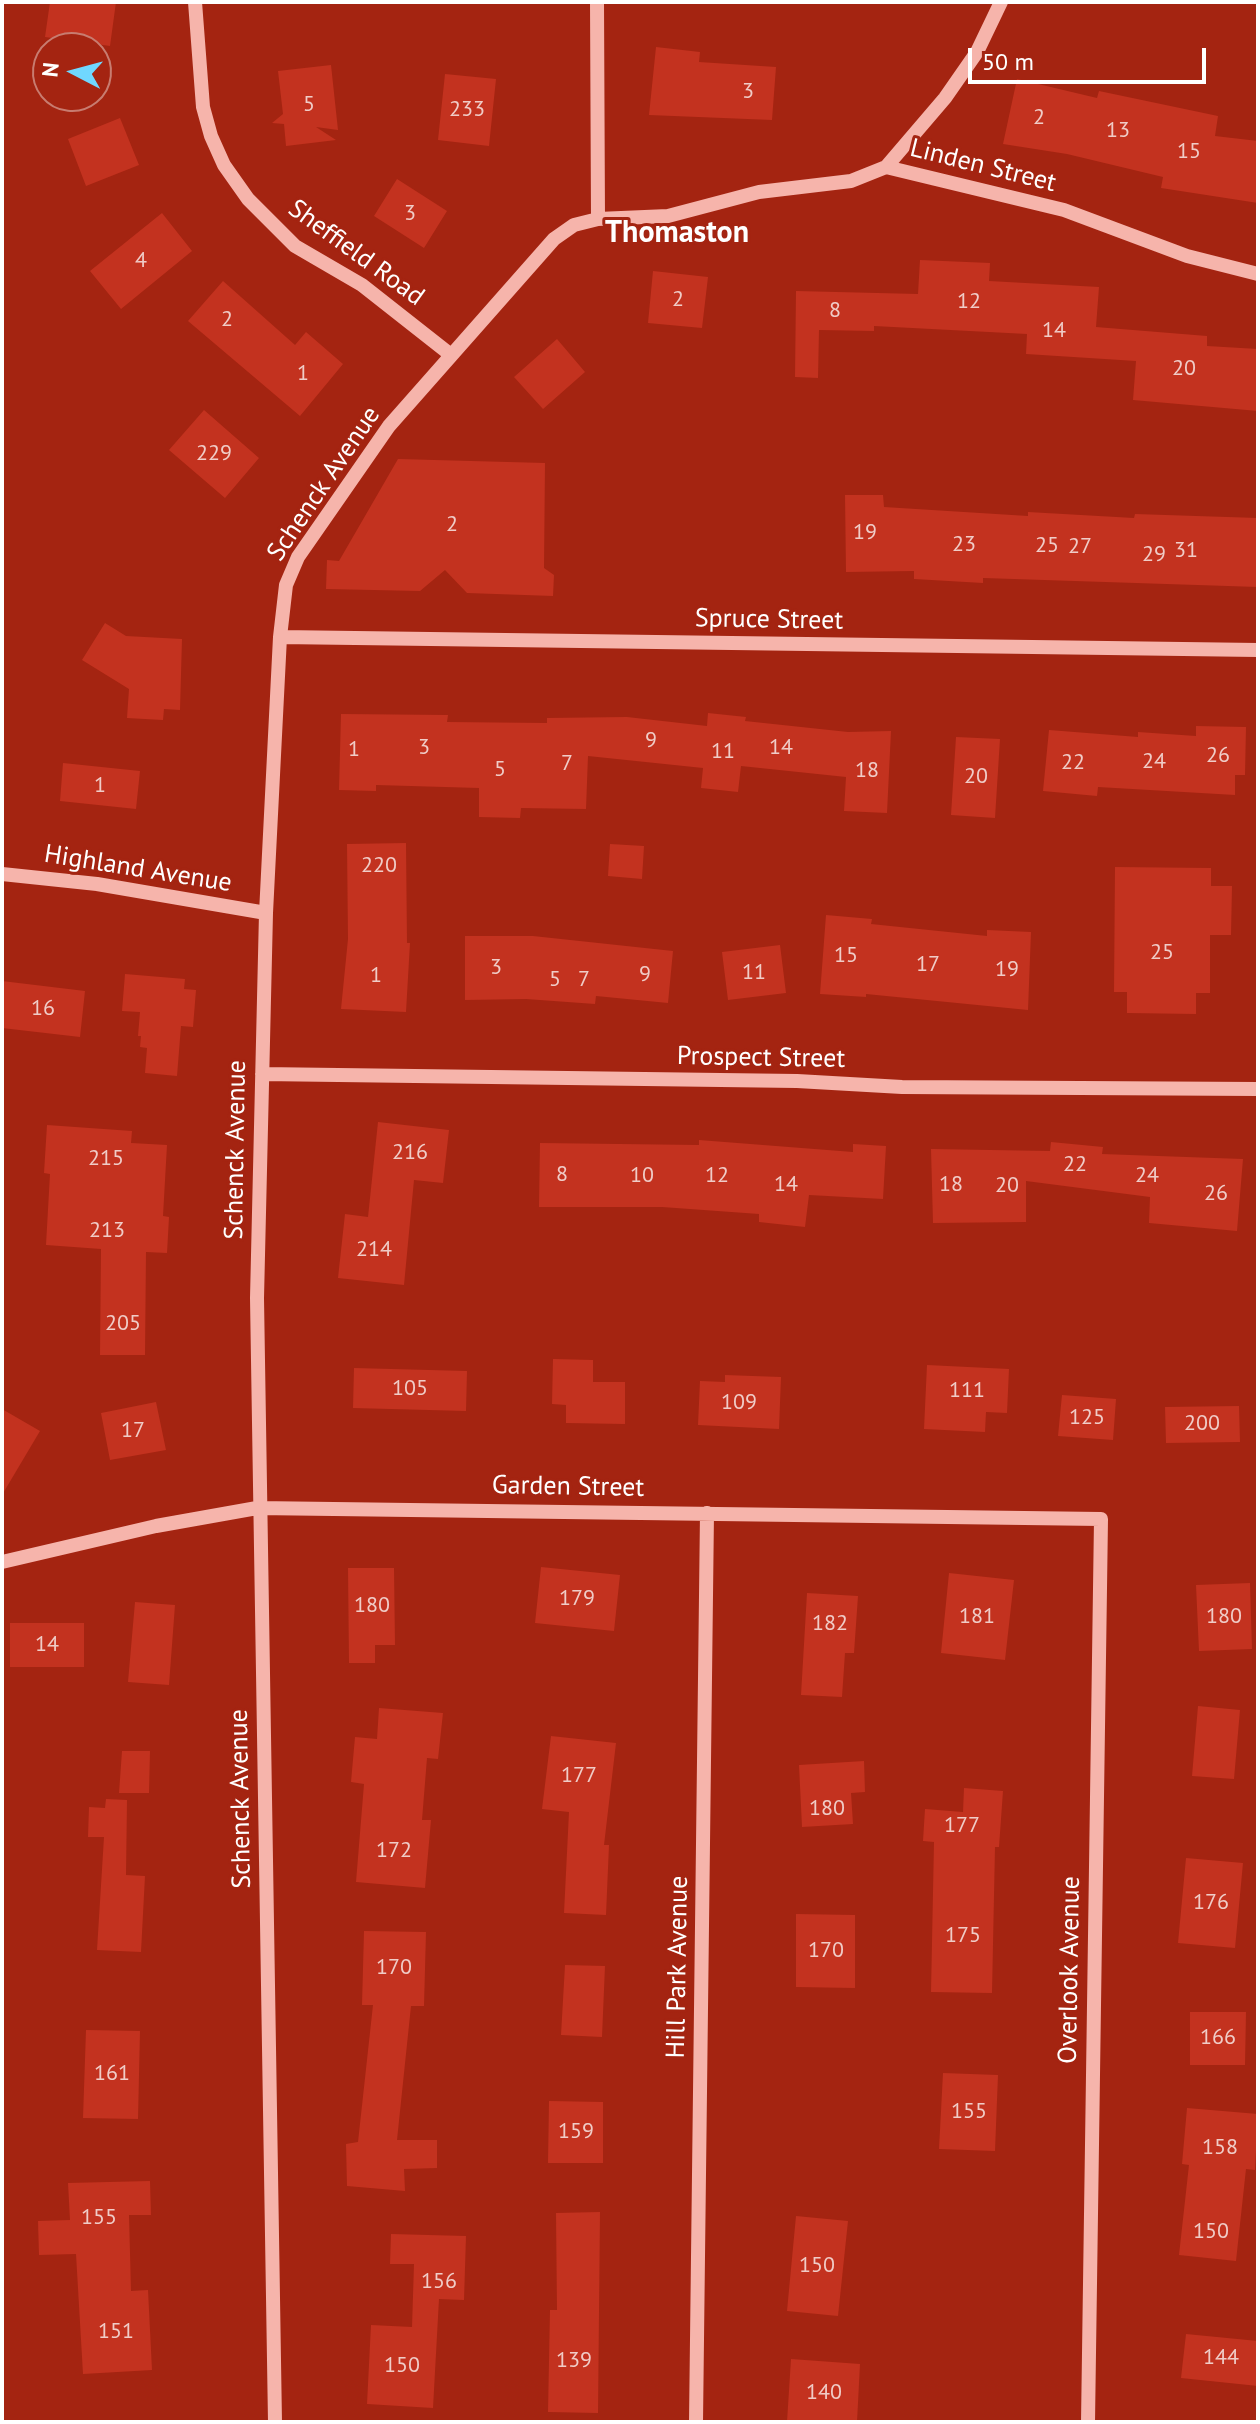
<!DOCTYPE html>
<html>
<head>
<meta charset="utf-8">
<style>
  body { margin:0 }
  #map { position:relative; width:1260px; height:2424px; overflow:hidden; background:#a42411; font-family:"PT Sans",sans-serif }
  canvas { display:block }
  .frame { position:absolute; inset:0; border:4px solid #fff; pointer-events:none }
  .north { position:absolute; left:32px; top:32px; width:80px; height:80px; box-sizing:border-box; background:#a42411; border:2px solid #c87c70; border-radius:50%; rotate:276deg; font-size:22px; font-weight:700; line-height:32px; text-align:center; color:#fff }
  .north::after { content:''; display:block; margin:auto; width:28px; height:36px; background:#70d7ff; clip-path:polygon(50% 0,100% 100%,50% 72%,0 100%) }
  .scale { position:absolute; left:968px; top:48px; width:238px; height:36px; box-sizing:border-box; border:4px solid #fff; border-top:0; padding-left:10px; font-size:24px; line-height:28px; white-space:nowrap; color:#fff; -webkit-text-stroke:6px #a42411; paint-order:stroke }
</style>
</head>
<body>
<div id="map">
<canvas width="1260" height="2424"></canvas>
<div class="frame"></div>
<div class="north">N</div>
<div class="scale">50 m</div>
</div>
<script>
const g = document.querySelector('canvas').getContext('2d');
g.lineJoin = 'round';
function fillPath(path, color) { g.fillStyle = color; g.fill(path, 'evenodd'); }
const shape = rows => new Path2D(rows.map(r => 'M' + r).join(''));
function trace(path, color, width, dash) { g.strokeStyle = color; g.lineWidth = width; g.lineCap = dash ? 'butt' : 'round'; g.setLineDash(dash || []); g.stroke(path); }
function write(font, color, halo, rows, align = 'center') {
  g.font = font + ' "PT Sans",sans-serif'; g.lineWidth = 6; g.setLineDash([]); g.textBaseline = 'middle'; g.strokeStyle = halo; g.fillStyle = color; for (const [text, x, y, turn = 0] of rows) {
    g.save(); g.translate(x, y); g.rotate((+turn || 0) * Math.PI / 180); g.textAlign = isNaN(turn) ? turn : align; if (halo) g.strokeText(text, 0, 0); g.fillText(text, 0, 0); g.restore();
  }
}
const building = shape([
  [50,2,116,2,110,46,45,37],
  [656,47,700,52,699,62,776,67,772,120,649,115],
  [331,65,338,130,316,127,336,140,286,146,284,124,272,123,283,114,278,71],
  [445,74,496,79,489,146,438,140],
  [1017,79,1097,98,1099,91,1218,116,1215,136,1258,141,1258,203,1161,188,1163,177,1067,154,1003,144],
  [120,118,139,165,86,186,68,139],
  [397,179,447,211,424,248,374,216],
  [162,213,192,251,121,309,90,271],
  [920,260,990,263,989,281,1099,287,1096,327,1207,336,1207,346,1258,349,1258,411,1133,400,1136,361,1026,354,1027,334,874,326,874,331,819,330,818,378,795,377,796,291,918,294],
  [653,271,708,277,702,328,648,323],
  [223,281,295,345,306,332,343,364,300,416,188,321],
  [557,339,585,372,543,409,514,377],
  [204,410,259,458,225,498,169,450],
  [398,459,545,463,544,568,554,575,553,596,467,593,445,570,420,591,326,589,327,560,339,561],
  [845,495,883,495,884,507,1028,516,1028,512,1134,518,1135,514,1258,518,1258,587,983,578,983,583,914,579,914,571,846,572],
  [105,623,126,636,182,639,180,710,164,709,163,720,127,718,129,689,82,660],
  [708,713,746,717,745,721,848,732,891,731,887,813,844,811,846,777,741,766,738,792,701,788,703,768,588,756,586,809,521,808,520,818,479,817,479,788,376,785,376,791,339,790,341,714,448,715,447,722,547,723,547,718,627,717,707,726],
  [1196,726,1246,727,1245,775,1235,775,1235,795,1098,787,1097,796,1043,791,1049,730,1138,737,1138,732,1196,736],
  [956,737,1000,739,995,818,951,815],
  [63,763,140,771,136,809,60,801],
  [406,843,407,943,410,943,406,1012,341,1009,348,939,347,844],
  [610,844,644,846,642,879,608,876],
  [1115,867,1211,868,1211,886,1232,886,1231,935,1210,935,1210,993,1196,993,1196,1014,1127,1013,1127,992,1114,992],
  [826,915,872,919,871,924,987,936,987,930,1031,932,1028,1010,866,994,866,997,820,994],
  [465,936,533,936,673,951,668,1003,596,996,595,1004,526,999,465,1000],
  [780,945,786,993,728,1000,722,952],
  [125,974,185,979,184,989,196,990,193,1027,181,1026,177,1076,145,1073,147,1048,140,1047,141,1036,138,1036,140,1012,122,1011],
  [2,981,85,991,80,1037,2,1028],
  [378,1122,449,1130,443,1183,414,1180,404,1285,338,1278,345,1214,368,1217],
  [47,1125,132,1131,131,1143,167,1145,163,1216,169,1217,167,1253,146,1252,145,1355,100,1355,101,1249,46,1245,50,1174,44,1173],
  [699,1140,853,1152,853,1144,886,1146,883,1199,809,1195,805,1227,759,1222,759,1214,662,1207,539,1207,540,1143,699,1145],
  [1051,1142,1103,1147,1102,1154,1243,1159,1237,1231,1149,1223,1150,1197,1026,1181,1026,1222,933,1223,931,1149,1050,1151],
  [553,1359,593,1360,593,1382,625,1382,625,1424,566,1423,566,1405,552,1404],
  [927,1365,1009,1369,1007,1413,986,1412,985,1432,924,1429],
  [354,1368,467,1371,466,1411,353,1408],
  [725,1375,781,1377,779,1429,698,1425,700,1381,725,1382],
  [1062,1395,1116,1399,1113,1440,1058,1436],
  [156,1402,166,1450,110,1460,101,1413],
  [1239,1406,1240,1442,1166,1443,1165,1407],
  [2,1409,40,1431,2,1495],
  [541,1567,620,1575,614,1631,535,1623],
  [348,1568,394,1568,395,1645,375,1645,375,1663,349,1663],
  [949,1573,1014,1580,1005,1660,941,1653],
  [1250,1583,1252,1649,1199,1651,1196,1585],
  [807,1593,858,1596,854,1653,845,1653,842,1697,801,1695],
  [135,1602,175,1605,169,1685,128,1682],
  [10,1623,84,1623,84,1667,10,1667],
  [1198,1706,1240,1710,1234,1779,1192,1776],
  [379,1708,443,1713,438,1759,427,1758,422,1820,431,1820,425,1888,356,1882,364,1784,351,1782,355,1737,377,1739],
  [551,1736,616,1743,604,1845,609,1845,606,1915,564,1913,569,1812,542,1809],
  [122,1751,150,1751,149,1793,119,1793],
  [864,1761,865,1792,851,1793,853,1824,802,1827,799,1765],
  [964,1788,1003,1791,999,1847,995,1847,992,1993,931,1992,934,1842,923,1841,925,1809,963,1812],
  [106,1799,127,1800,126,1875,145,1876,141,1952,97,1950,104,1837,88,1837,89,1807,105,1808],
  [1186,1858,1243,1863,1235,1948,1178,1943],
  [796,1914,855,1915,855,1988,796,1987],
  [364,1931,426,1932,424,2006,411,2006,397,2140,437,2140,437,2168,404,2169,405,2191,347,2186,346,2144,358,2142,373,2005,362,2005],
  [565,1965,605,1966,602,2037,561,2035],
  [1190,2012,1246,2012,1245,2065,1190,2065],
  [86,2030,140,2031,138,2119,83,2118],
  [943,2073,998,2075,995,2151,939,2149],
  [549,2101,603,2102,603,2163,548,2163],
  [1187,2108,1258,2114,1255,2170,1246,2169,1236,2261,1179,2255,1189,2165,1182,2164],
  [150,2181,151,2215,129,2215,131,2291,148,2290,152,2370,83,2374,76,2254,39,2255,38,2221,70,2220,68,2183],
  [600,2212,598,2413,548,2412,550,2310,557,2310,556,2213],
  [796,2216,848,2221,838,2316,787,2311],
  [391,2234,466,2236,464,2300,439,2299,433,2408,367,2404,371,2325,412,2327,414,2264,390,2264],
  [1186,2334,1258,2341,1258,2386,1181,2378],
  [791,2359,860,2364,857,2422,787,2422]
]);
const minor = shape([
  [195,2,203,107,211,136,224,165,248,199,295,246,362,285,451,355],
  [597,2,598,219],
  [886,167,945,98,977,52,1001,2],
  [280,637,1258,650],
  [2,874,97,884,266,913],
  [262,1074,797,1081,902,1087,1258,1089],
  [2,1562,156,1526,257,1508,1101,1519,1088,2422],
  [275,2422,257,1298,266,913,280,637,286,585,298,557,389,426,554,239,574,225,598,219,668,216,759,192,851,181,886,167,1064,210,1187,256,1258,274],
  [696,2422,707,1513]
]);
const numberNames = [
  ["3",748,92],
  ["5",309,105],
  ["233",467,110],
  ["2",1039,118],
  ["13",1118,131],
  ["15",1189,152],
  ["3",410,214],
  ["4",141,261],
  ["2",678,300],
  ["12",969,302],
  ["8",835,311],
  ["2",227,320],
  ["14",1054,331],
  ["20",1184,369],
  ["1",303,374],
  ["229",214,454],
  ["2",452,525],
  ["19",865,533],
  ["23",964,545],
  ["25",1047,546],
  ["27",1080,547],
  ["31",1186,551],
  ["29",1154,555],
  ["9",651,741],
  ["3",424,748],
  ["14",781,748],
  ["1",354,750],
  ["11",723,752],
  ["26",1218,756],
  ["24",1154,762],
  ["22",1073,763],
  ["7",567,764],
  ["5",500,770],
  ["18",867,771],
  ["20",976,777],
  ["1",100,786],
  ["220",379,866],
  ["25",1162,953],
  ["15",846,956],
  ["17",928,965],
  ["3",496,968],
  ["19",1007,970],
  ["11",754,973],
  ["9",645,975],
  ["1",376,976],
  ["5",555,980],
  ["7",584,980],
  ["16",43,1009],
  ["216",410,1153],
  ["215",106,1159],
  ["22",1075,1165],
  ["8",562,1175],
  ["10",642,1176],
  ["12",717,1176],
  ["24",1147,1176],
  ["14",786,1185],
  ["18",951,1185],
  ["20",1007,1186],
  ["26",1216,1194],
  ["213",107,1231],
  ["214",374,1250],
  ["205",123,1324],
  ["105",410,1389],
  ["111",967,1391],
  ["109",739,1403],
  ["125",1087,1418],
  ["200",1202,1424],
  ["17",133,1431],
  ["179",577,1599],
  ["180",372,1606],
  ["181",977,1617],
  ["180",1224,1617],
  ["182",830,1624],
  ["14",47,1645],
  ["177",579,1776],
  ["180",827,1809],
  ["177",962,1826],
  ["172",394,1851],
  ["176",1211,1903],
  ["175",963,1936],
  ["170",826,1951],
  ["170",394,1968],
  ["166",1218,2038],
  ["161",112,2074],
  ["155",969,2112],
  ["159",576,2132],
  ["158",1220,2148],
  ["155",99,2218],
  ["150",1211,2232],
  ["150",817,2266],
  ["156",439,2282],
  ["151",116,2332],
  ["144",1221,2358],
  ["139",574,2361],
  ["150",402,2366],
  ["140",824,2393]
];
const streetNames = [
  ["Linden Street",983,166,14],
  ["Sheffield Road",356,253,36],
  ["Schenck Avenue",324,484,-56],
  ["Spruce Street",769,620,1],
  ["Highland Avenue",138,869,9],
  ["Prospect Street",761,1058,1],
  ["Schenck Avenue",236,1150,-89],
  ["Garden Street",568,1487,1],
  ["Schenck Avenue",241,1799,-91],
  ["Hill Park Avenue",678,1967,-89],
  ["Overlook Avenue",1070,1970,-89]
];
const quarterNames = [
  ["Thomaston",677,233]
];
fillPath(building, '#c3321f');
trace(minor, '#f6b4ab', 14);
write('22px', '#f0ccc7', null, numberNames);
write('26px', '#fff', '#a42411', streetNames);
write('bold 30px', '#fff', '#a42411', quarterNames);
</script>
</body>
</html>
